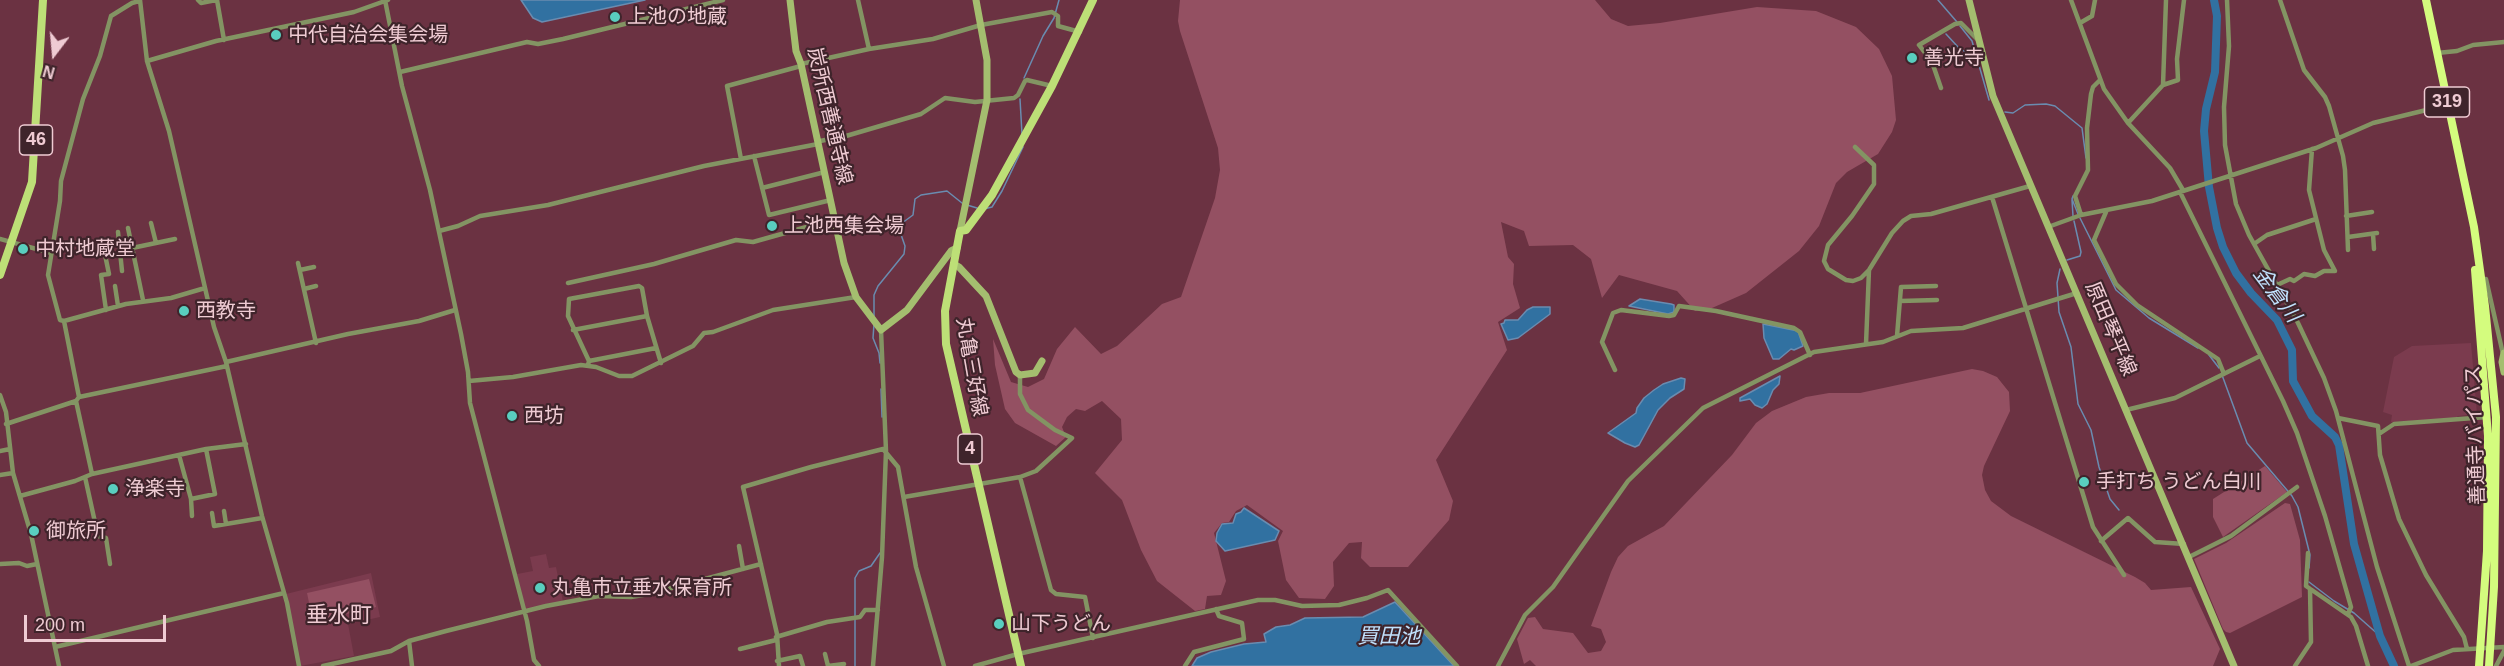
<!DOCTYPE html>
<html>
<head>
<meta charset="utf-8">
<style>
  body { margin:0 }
  #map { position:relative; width:2504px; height:666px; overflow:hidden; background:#6b3242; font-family:Helvetica,sans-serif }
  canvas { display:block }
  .north { position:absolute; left:24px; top:24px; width:60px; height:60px; -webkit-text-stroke:4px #3f242b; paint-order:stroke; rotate:196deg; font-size:16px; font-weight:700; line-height:24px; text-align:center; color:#efcbd3 }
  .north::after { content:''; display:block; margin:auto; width:21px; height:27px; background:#efcbd3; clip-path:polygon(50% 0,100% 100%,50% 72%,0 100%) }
  .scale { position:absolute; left:24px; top:615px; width:142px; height:27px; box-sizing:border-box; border:3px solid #efcbd3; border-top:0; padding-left:8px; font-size:18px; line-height:21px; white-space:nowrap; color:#efcbd3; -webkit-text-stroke:4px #3f242b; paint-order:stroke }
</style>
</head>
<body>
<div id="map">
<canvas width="2504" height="666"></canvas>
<div class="north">N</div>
<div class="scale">200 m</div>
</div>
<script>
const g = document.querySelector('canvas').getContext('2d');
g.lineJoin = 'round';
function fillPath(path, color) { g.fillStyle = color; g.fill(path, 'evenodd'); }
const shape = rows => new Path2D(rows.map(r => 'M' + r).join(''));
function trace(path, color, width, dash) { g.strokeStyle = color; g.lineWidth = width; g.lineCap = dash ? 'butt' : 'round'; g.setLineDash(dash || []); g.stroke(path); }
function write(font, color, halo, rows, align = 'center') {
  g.font = font + ' Helvetica,"Noto Sans JP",sans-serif'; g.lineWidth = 4.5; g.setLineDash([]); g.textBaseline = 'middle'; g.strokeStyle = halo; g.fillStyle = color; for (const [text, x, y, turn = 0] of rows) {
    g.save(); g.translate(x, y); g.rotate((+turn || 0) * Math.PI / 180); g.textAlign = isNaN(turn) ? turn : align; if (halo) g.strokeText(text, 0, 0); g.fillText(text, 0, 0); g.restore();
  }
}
const built = shape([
  [2471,343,2477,414,2458,416,2455,419,2391,422,2392,415,2383,412,2394,357,2412,346],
  [546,554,549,568,556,567,563,602,524,610,517,574,533,571,530,557],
  [371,573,380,617,348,624,354,656,300,666,286,594]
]);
const green = shape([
  [1180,0,1595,0,1611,19,1628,26,1660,23,1757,7,1816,11,1856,27,1879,49,1892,76,1896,120,1892,132,1878,154,1847,172,1836,183,1819,226,1799,251,1746,293,1712,308,1695,311,1677,291,1619,275,1602,298,1591,259,1573,245,1529,246,1524,231,1501,222,1508,257,1514,264,1513,284,1520,308,1498,322,1507,350,1436,460,1453,501,1449,520,1408,567,1370,567,1361,558,1362,542,1349,543,1333,562,1334,586,1325,599,1299,598,1286,580,1278,541,1283,531,1247,505,1236,511,1229,522,1222,523,1214,533,1226,581,1221,595,1207,596,1205,609,1195,611,1157,581,1141,550,1122,500,1095,473,1122,440,1121,419,1102,401,1085,411,1076,409,1067,417,1062,427,1066,437,1056,446,1015,423,1005,409,995,365,993,339,1011,382,1028,387,1044,379,1057,349,1075,327,1101,354,1117,346,1162,304,1181,297,1215,198,1220,170,1218,148,1180,31,1178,21],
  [1972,369,1983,371,1997,377,2009,392,2010,411,1984,466,1982,475,1985,490,1991,501,2011,516,2135,577,2145,583,2151,590,2191,587,2220,649,2213,666,1536,666,1530,660,1524,664,1517,639,1528,618,1535,617,1543,629,1573,633,1588,653,1601,651,1606,642,1601,629,1591,626,1611,572,1618,557,1628,546,1664,526,1732,455,1756,423,1772,411,1806,397,1829,393,1860,393],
  [2265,466,2287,492,2223,537,2213,517,2213,499],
  [2285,503,2290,504,2300,540,2302,597,2230,633,2226,632,2223,629,2194,559,2226,543],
  [369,579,376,607,313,622,307,593]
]);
const water = shape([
  [521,0,645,0,542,22,533,18,521,0],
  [1640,299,1671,304,1674,305,1674,312,1668,314,1629,306,1640,299],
  [1533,307,1550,307,1550,314,1518,338,1508,340,1501,324,1504,323,1505,320,1518,320,1527,310,1533,307],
  [1763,324,1798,331,1803,346,1794,350,1791,349,1779,359,1773,359,1764,338,1763,324],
  [1780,376,1779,384,1773,390,1767,404,1762,408,1755,405,1750,399,1740,401,1740,398,1780,376],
  [1681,378,1685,379,1684,389,1670,398,1658,410,1639,445,1635,447,1625,443,1608,433,1636,413,1637,408,1644,398,1654,390,1663,384,1681,378],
  [1244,508,1279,531,1275,540,1225,551,1216,541,1217,533,1222,524,1233,523,1236,514,1241,512,1244,508],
  [1395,602,1454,666,1192,666,1197,658,1211,652,1244,644,1266,642,1264,634,1276,627,1290,625,1305,618,1363,617,1395,602]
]);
const stream = shape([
  [1938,0,1957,22],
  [1960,26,1972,41,1989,100],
  [1946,34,1958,47,1977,60],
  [1024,78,1043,36,1054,18,1059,0],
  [1020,99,1022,134],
  [2005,112,2013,113,2025,105,2046,104,2055,106,2082,128,2086,158],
  [2073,196,2072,199,2078,214],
  [2072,200,2073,216],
  [967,205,977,208],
  [984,209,992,207,1002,191,1023,147],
  [2080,218,2116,290,2149,318,2198,348],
  [2067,260,2080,256,2081,252,2074,221],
  [2060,269,2057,283,2059,312,2071,347,2078,404,2091,430,2099,467,2110,499,2119,510],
  [874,316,874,295,878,286,904,254,905,246,898,226,913,215,915,199,921,195,947,191,962,203],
  [874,324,873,338,879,353,880,363],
  [2209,355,2219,368],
  [2222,375,2247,443,2292,496,2298,507,2310,555,2309,568],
  [881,389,882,417],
  [2309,582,2334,601,2354,613,2380,636],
  [855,666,855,578,859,571,871,566,880,553]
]);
const river = shape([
  [2214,0,2217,16,2215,72,2206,109,2204,131,2209,187,2217,228,2223,247,2236,273,2251,293,2277,320,2292,350,2293,381,2312,416,2335,437,2339,445,2354,544,2380,636,2394,666]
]);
const street = shape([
  [140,0,147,61,169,131,214,327,226,362,262,516,287,603,299,666],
  [198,0,201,3,216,0],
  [217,0,224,40],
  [385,0,402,86,430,190,461,334,468,372,470,403,527,621,534,660,539,666],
  [858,0,869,49],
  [2071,0,2104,89,2128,123,2170,168,2183,190],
  [2227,0,2229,46,2224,107,2225,145,2236,204,2249,235,2298,323,2324,378,2336,411,2377,567,2409,666],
  [2280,0,2304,70,2325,97,2329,106,2343,156,2345,170,2348,250],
  [139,1,132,3,111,16,100,56,83,99,61,181,60,201,48,275,60,320,64,321,126,304,171,298,205,288],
  [2080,23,2092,16,2095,0],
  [2437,53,2457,51,2473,45,2504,42],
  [147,61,216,41,354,12,388,0],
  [801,64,869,49,933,39,981,25,1052,12,1058,16,1058,26,1080,32],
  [400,72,527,42,538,44,563,39,723,0],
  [2163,85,2178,80,2177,59,2184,0],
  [1941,88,1932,62,1919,45,1955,24,1961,23,1978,40],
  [2128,123,2163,85,2166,0],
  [1855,147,1874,165,1874,184,1852,216,1828,245,1824,261,1828,269,1846,280,1853,281,1861,278,1869,270,1892,233,1903,221,1911,216,1931,214,2030,186],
  [754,156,769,215,831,200],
  [741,159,727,86,801,66],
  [762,188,825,172],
  [2180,192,2283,401,2297,433,2325,516,2351,607,2348,614],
  [1992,197,2093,527,2124,575],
  [2106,212,2094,240,2116,284,2137,305,2218,359,2224,374],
  [2081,215,2075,196,2088,170,2087,128,2091,94,2093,87,2100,80],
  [2346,216,2372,212],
  [151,223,156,243],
  [2048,227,2081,215,2152,201,2316,148,2373,123,2447,105],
  [128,228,143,300],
  [439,231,458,226,480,216,548,205,704,166,818,144,820,141,846,136,921,114,945,98,975,102,1014,98,1018,95,1025,81,1027,80,1052,86],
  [118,232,122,271],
  [2373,234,2374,249],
  [2348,237,2377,233],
  [0,239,51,253],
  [2254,244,2267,235,2316,219],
  [103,245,109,274,101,275,106,310],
  [91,247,119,243],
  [132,248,175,239],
  [298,263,316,343],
  [300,270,314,267],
  [2486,279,2503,354],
  [568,283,654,264,736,240,753,242,835,219],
  [2277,285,2290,279,2294,281,2304,274,2315,276,2324,271,2335,271,2324,250,2309,190,2312,149],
  [115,286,118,306],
  [304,289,316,286],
  [1900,301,1937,300],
  [64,321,79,397,76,401,92,474],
  [573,330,647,316],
  [1897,336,1901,287,1936,286],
  [1866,344,1869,270],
  [589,361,656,348],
  [226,362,348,334,419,321,455,310],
  [588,365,589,361,568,316,569,299,639,286,642,288,647,316,661,363],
  [1615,370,1602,342,1613,313,1621,310,1669,316,1674,315,1679,306,1716,311,1794,328,1800,332,1810,355],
  [469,381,513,377,581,365,596,367,619,376,632,376,693,346,704,333,713,332,773,310,856,297],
  [0,395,6,412,13,473,31,534,59,666],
  [79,397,227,366],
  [2126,410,2175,398,2260,356],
  [2338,418,2378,426,2380,455,2399,519,2426,575,2464,637,2467,649],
  [6,424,76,401],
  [2379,434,2394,424,2487,417],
  [0,451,10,449],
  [179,455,191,499],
  [0,475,13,473],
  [85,477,98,536,106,538,110,564],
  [1020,477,1051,590,1056,594,1085,597,1093,638],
  [20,496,75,481,92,474,206,449,246,444],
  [904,497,1020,477,1036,471,1072,438,1055,430,1028,410,1020,394,1020,375],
  [224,511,226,524],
  [212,513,214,526,262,518],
  [192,516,191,499,215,494,206,449],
  [2101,541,2128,518,2155,542,2184,544],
  [739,546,743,569],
  [2308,553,2306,586,2351,617,2356,626,2368,666],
  [2189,557,2231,536,2297,487],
  [0,564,19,563,27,566,37,564],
  [776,637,827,622,860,617,865,610,878,610],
  [409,641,412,666],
  [55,647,284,593],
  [740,649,776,640],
  [825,654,828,666],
  [777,661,800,656,803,666],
  [323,666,391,651,409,641,446,631,546,606,599,596,631,597,649,594,761,564],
  [779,666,777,634,743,487,811,467,883,449,898,467,916,567,944,666],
  [828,666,844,664],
  [873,666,882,557,886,451,881,330],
  [975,666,1018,654,1258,600,1275,600,1302,606,1339,605,1367,598,1388,590,1457,666],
  [1185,666,1194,652,1244,639,1242,623,1219,616,1216,609],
  [1498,666,1525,615,1553,587,1628,481,1703,408,1814,352,1883,342,1911,331,1963,328,2077,293],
  [2295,666,2311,642,2310,589],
  [2411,666,2453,650,2504,647],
  [2496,666,2504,651]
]);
const secondary = shape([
  [790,0,796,51,801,64,844,263,856,297,881,330,907,310,951,251,957,248],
  [1969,0,1993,96,2234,666],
  [960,231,987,100,987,60,976,0],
  [954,264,959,267,986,296,1016,372,1020,375,1035,373,1042,361],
  [2504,353,2502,362,2504,372]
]);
const primary = shape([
  [0,275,32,182,43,0],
  [1021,666,946,344,945,311,960,231,966,230,992,195,1052,86,1093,0]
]);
const highway = shape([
  [2426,0,2474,227,2485,306,2496,417,2494,587,2489,666],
  [2475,270,2488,436,2487,551,2479,666]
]);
const markers = [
  [615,17,6,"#59cebf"],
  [276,35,6,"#59cebf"],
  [1912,58,6,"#59cebf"],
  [772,226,6,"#59cebf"],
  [23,249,6,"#59cebf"],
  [184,311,6,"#59cebf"],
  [512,416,6,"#59cebf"],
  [2084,482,6,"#59cebf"],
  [113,489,6,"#59cebf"],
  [34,531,6,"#59cebf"],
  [540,588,6,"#59cebf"],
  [999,624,6,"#59cebf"]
];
const shields = [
  [2447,102,45],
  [36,140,33],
  [970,449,24]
];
const shieldNames = [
  ["319",2447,102],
  ["46",36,140],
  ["4",970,449]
];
const poiNames = [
  ["上池の地蔵",627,17],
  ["中代自治会集会場",288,35],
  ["善光寺",1924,58],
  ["上池西集会場",784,226],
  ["中村地蔵堂",35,249],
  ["西教寺",196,311],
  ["西坊",524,416],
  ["手打ち うどん白川",2096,482],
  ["浄楽寺",125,489],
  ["御旅所",46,531],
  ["丸亀市立垂水保育所",552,588],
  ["山下うどん",1011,624]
];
const streetNames = [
  ["炭所西善通寺線",829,116,77],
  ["原田琴平線",2110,329,67],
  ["丸亀三好線",971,367,80],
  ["善通寺バイパス",2476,435,-92]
];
const waterNames = [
  ["金倉川",2276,295,53],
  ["買田池",1389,637]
];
const quarterNames = [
  ["垂水町",339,616]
];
fillPath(built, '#7b3b4e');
fillPath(green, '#945062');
fillPath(water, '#3171a1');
trace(water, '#6a8cb0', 1.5);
trace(stream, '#6a8cb0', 1.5);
trace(river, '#3171a1', 8);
trace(street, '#839463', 4.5);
trace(secondary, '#a4be6f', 7);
trace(primary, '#bddf77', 8);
trace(highway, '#d4fc7e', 8);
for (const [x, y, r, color] of markers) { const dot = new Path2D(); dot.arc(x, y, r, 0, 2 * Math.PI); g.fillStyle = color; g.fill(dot); trace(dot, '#3f242b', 2); }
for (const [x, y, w] of shields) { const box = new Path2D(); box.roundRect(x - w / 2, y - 15, w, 30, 4.5); g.fillStyle = '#3f242b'; g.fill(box); trace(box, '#efcbd3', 1.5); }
write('bold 18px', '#efcbd3', null, shieldNames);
write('20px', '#efcbd3', '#3f242b', poiNames, 'left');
write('20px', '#efcbd3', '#3f242b', streetNames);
write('italic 21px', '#c0e1fd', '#3f242b', waterNames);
write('22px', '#efcbd3', '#3f242b', quarterNames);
</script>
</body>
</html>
